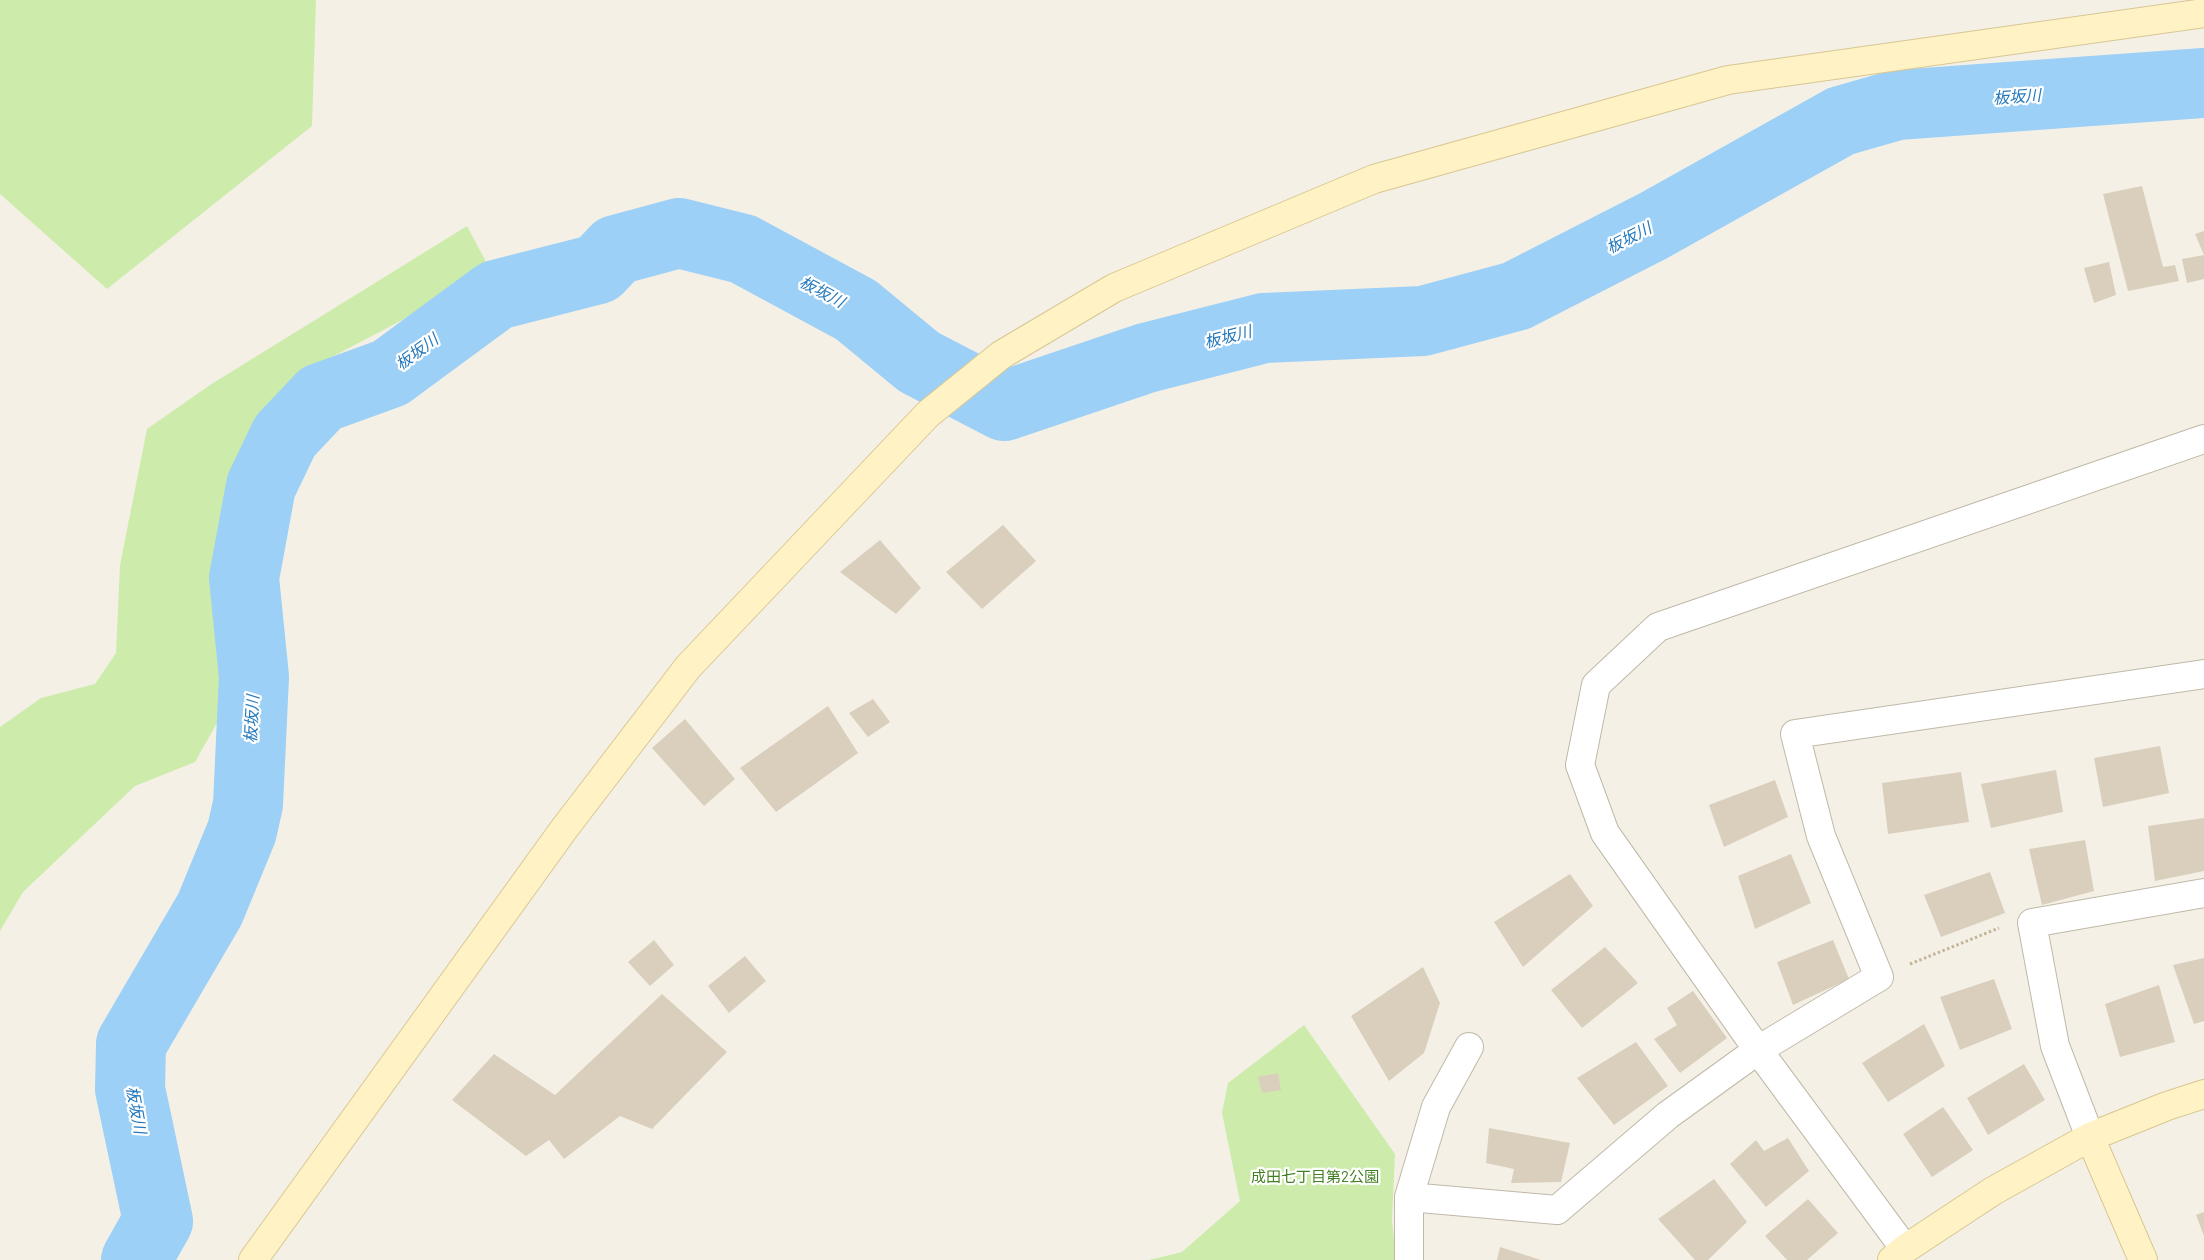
<!DOCTYPE html>
<html>
<head>
<meta charset="utf-8">
<style>
  body { margin:0 }
  canvas { display:block; background:#f4f0e6 }
</style>
</head>
<body>
<canvas width="2204" height="1260"></canvas>
<script>
const g = document.querySelector('canvas').getContext('2d');
g.lineJoin = 'round';
function fillPath(path, color) { g.fillStyle = color; g.fill(path, 'evenodd'); }
const shape = rows => new Path2D(rows.map(r => 'M' + r).join(''));
function trace(path, color, width, dash) { g.strokeStyle = color; g.lineWidth = width; g.lineCap = dash ? 'butt' : 'round'; g.setLineDash(dash || []); g.stroke(path); }
function write(font, color, halo, rows, align = 'center') {
  g.font = font + ' Barlow,"Noto Sans JP",sans-serif'; g.lineWidth = 4.5; g.setLineDash([]); g.textBaseline = 'middle'; g.strokeStyle = halo; g.fillStyle = color; for (const [text, x, y, turn = 0] of rows) {
    g.save(); g.translate(x, y); g.rotate((+turn || 0) * Math.PI / 180); g.textAlign = isNaN(turn) ? turn : align; if (halo) g.strokeText(text, 0, 0); g.fillText(text, 0, 0); g.restore();
  }
}
const green = shape([
  [0,0,316,0,312,126,107,289,0,194],
  [467,226,492,273,328,359,249,440,222,714,195,762,135,786,23,892,0,931,0,727,41,698,95,684,116,653,120,565,147,429,210,385],
  [1304,1025,1395,1154,1392,1220,1396,1260,1149,1260,1182,1252,1240,1201,1222,1113,1228,1083]
]);
const river = shape([
  [136,1260,158,1221,130,1089,131,1044,210,909,242,831,248,804,254,677,244,578,261,486,285,436,321,398,390,373,496,295,598,269,616,250,679,233,743,249,856,310,919,362,1004,406,1146,358,1264,328,1423,321,1516,296,1653,226,1841,121,1897,105,2204,83]
]);
const building = shape([
  [2142,186,2163,267,2175,265,2179,281,2128,291,2103,194],
  [2204,231,2204,279,2187,283,2182,259,2204,255,2195,234],
  [2109,262,2116,295,2094,303,2084,268],
  [1003,525,1036,561,982,609,946,572],
  [880,540,921,588,896,614,840,572],
  [873,699,890,722,868,737,849,713],
  [828,706,858,753,776,812,740,768],
  [685,719,735,779,704,806,652,748],
  [2160,746,2169,793,2103,807,2094,758],
  [2056,770,2063,812,1991,828,1981,784],
  [1961,772,1969,822,1888,834,1882,783],
  [1775,780,1788,817,1724,847,1709,805],
  [2204,818,2204,871,2155,881,2148,826],
  [2085,840,2094,891,2042,905,2029,849],
  [1791,854,1811,903,1755,929,1738,876],
  [1990,872,2005,913,1941,937,1924,895],
  [1570,874,1593,906,1523,967,1494,922],
  [654,940,674,965,650,986,628,962],
  [1833,940,1849,979,1793,1005,1777,962],
  [1605,947,1638,983,1582,1028,1551,990],
  [745,956,766,981,729,1013,708,986],
  [2204,958,2204,1021,2194,1024,2173,965],
  [1423,967,1440,1003,1424,1053,1389,1081,1351,1016],
  [1994,979,2012,1029,1960,1050,1940,997],
  [2159,985,2175,1042,2120,1057,2105,1004],
  [1693,991,1727,1038,1680,1073,1654,1039,1677,1025,1667,1008],
  [662,994,727,1052,652,1129,620,1116,564,1159,549,1140,526,1156,452,1100,494,1054,555,1095],
  [1924,1024,1945,1066,1888,1102,1862,1063],
  [1636,1042,1668,1086,1614,1125,1577,1078],
  [2024,1064,2045,1100,1988,1135,1967,1098],
  [1278,1073,1281,1090,1262,1093,1258,1077],
  [1943,1107,1973,1150,1932,1177,1903,1134],
  [1489,1128,1570,1143,1561,1182,1511,1183,1514,1169,1486,1163],
  [1788,1138,1809,1171,1766,1207,1730,1164,1756,1140,1764,1151],
  [1714,1179,1747,1222,1708,1260,1695,1260,1658,1219],
  [1808,1199,1838,1233,1807,1260,1787,1260,1765,1236],
  [2204,1212,2204,1236,2196,1215],
  [1500,1247,1541,1260,1497,1260]
]);
const path = shape([
  [1910,964,1999,928]
]);
const street = shape([
  [2090,1137,2055,1046,2032,923,2204,893],
  [1409,1197,1557,1210,1668,1115,1758,1050,1879,977,1821,836,1795,734,2204,674],
  [1905,1249,1758,1050,1605,833,1580,765,1596,685,1658,627,2204,439],
  [1409,1260,1409,1197,1436,1107,1469,1047]
]);
const secondary = shape([
  [2090,1137,2143,1260],
  [253,1260,564,829,688,667,928,414,1001,355,1114,288,1374,179,1728,80,2204,13],
  [1892,1260,1905,1249,1993,1191,2090,1137,2167,1106,2204,1094]
]);
const parkNames = [
  ["成田七丁目第2公園",1315,1177]
];
const waterNames = [
  ["板坂川",2017,97,-4],
  ["板坂川",1629,238,-27],
  ["板坂川",822,292,28],
  ["板坂川",1228,337,-14],
  ["板坂川",417,352,-36],
  ["板坂川",252,719,-87],
  ["板坂川",136,1110,80]
];
fillPath(green, '#cdecab');
trace(river, '#9dd0f6', 70);
fillPath(building, '#dacfbd');
trace(street, '#c1b9a8', 30);
trace(secondary, '#d8c792', 30);
trace(path, '#c4b598', 3, [2.5, 2.5]);
trace(street, '#fff', 28);
trace(secondary, '#fff2c5', 28);
write('15px', '#437f23', '#fff', parkNames);
write('italic 16px', '#2479bd', '#fff', waterNames);
</script>
</body>
</html>
